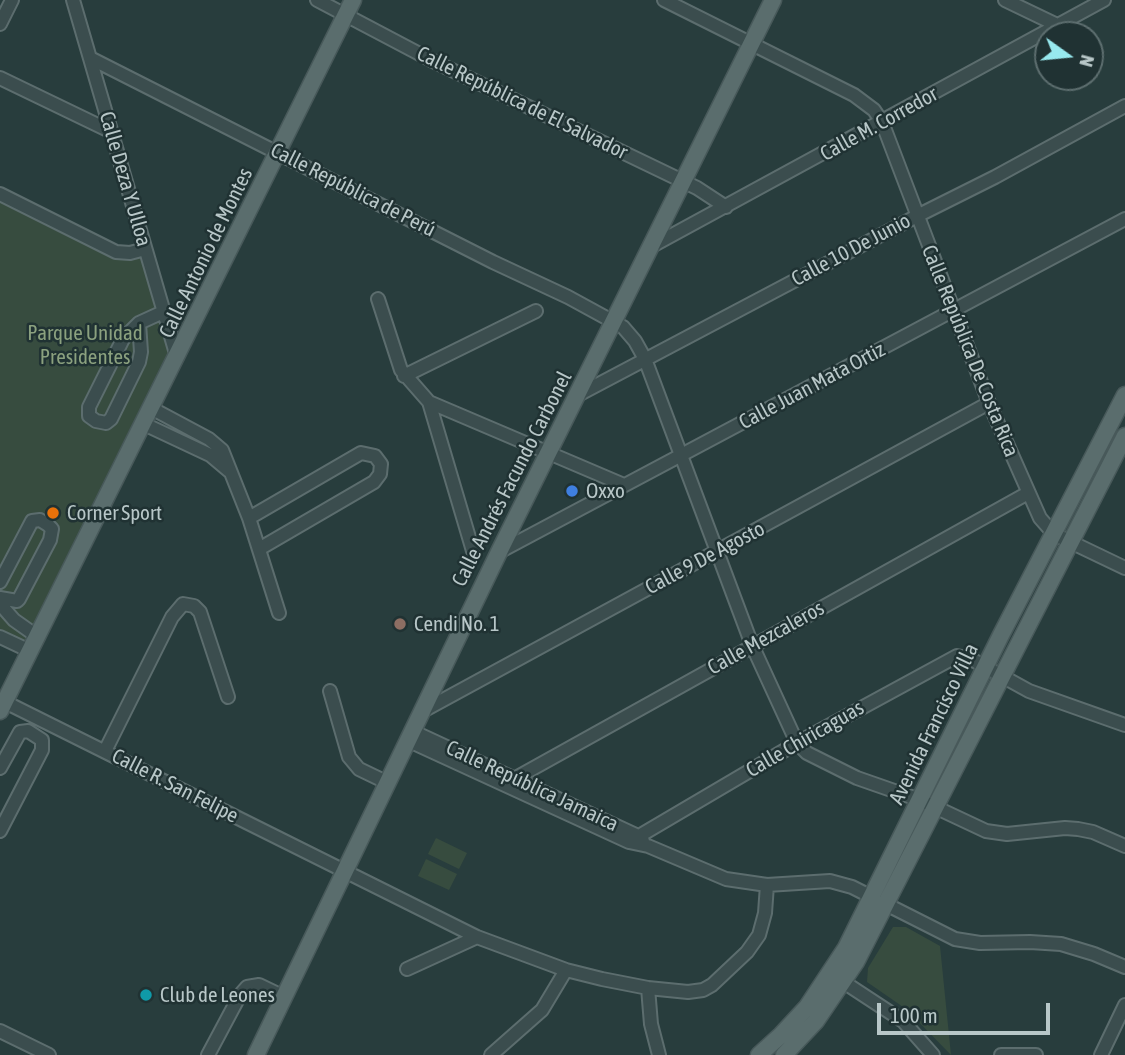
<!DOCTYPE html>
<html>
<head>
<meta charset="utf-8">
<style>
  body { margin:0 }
  #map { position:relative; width:1125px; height:1055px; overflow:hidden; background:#283d3d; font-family:"Asap Condensed",sans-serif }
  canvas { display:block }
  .north { position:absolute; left:1034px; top:21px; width:70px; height:70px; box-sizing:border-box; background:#203233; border:2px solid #5d6e6f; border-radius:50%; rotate:105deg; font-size:19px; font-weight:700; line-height:28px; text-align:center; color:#b8c7c8 }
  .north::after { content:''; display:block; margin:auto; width:24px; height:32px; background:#97e9ee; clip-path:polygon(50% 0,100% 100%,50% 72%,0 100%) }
  .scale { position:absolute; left:877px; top:1003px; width:173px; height:32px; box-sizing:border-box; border:4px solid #b8c7c8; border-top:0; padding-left:9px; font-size:21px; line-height:24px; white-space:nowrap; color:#b8c7c8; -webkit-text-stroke:5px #203233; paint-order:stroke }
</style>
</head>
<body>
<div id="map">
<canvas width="1125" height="1055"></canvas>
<div class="north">N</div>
<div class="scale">100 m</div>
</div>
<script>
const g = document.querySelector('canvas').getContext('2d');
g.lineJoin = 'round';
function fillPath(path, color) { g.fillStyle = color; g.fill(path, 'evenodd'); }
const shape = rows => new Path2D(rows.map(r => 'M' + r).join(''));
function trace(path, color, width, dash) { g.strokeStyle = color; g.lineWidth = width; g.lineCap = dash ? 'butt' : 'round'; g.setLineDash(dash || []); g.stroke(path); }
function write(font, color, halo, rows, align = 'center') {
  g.font = font + ' "Asap Condensed",sans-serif'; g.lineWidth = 5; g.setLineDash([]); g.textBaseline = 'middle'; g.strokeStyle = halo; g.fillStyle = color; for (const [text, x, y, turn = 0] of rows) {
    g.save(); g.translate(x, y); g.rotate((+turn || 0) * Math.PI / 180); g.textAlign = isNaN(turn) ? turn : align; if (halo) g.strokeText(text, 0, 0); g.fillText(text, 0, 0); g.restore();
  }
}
const green = shape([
  [0,190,130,255,145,252,175,353,28,648,0,634],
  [436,838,467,853,459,869,428,854],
  [426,859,457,874,449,890,418,876],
  [893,927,906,927,940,946,951,1055,906,1009,867,982,868,968]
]);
const minor = shape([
  [73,0,177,357],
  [317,0,431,60,697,188,726,207],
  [664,0,854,95,874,110,882,122,989,403,1040,518,1054,534,1125,568],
  [1005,0,1057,25],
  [0,24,12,0],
  [92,59,493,262,568,297,623,327,635,341,645,359,752,645,797,743,807,753,857,778,920,800,986,831,1007,834,1065,828,1078,829,1093,832,1125,846],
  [0,78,112,132],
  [0,194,116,252,130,253,145,249],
  [652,246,1104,0],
  [378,299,401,370,429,402,473,551],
  [139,323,141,352,139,362,111,419,106,423,96,421,89,416,89,407,123,339,139,323,163,312],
  [404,376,536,311],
  [578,395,917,216,995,177,1125,106],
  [429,402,624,485],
  [151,408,209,439,222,450,249,518,279,613],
  [144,424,210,455,229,471],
  [249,518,361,453,375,456,381,464,380,474,374,482,259,549],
  [499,552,1125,219],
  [0,582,32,521,40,520,48,525,52,529,50,540,19,599,17,601,0,598],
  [0,604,14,620,38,637],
  [0,637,30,651],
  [330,691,349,757,359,769,386,782],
  [5,702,477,937,566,970,602,979,648,988,688,992,703,990,712,985,747,952,759,935,765,913,767,885],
  [421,712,989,403],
  [412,731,638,836,643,841],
  [407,740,629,842,648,846,726,879,767,885,830,881,852,887,955,939,980,943,1030,942,1061,944,1094,954,1125,967],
  [105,751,172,617,183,604,194,606,200,612,228,697],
  [0,768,20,732,28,731,42,740,42,750,0,831],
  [505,784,1028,493],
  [629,842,797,743,957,656,971,659,1029,691,1125,725],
  [407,969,477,937],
  [836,977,903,1021,933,1055],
  [648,988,651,1024,659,1055],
  [0,1031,49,1055],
  [208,1055,240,995,247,987,259,985,284,997],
  [491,1055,542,1010,566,970],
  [1001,1055,1036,1055],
  [1101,1055,1125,1005]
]);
const major = shape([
  [0,711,353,0],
  [256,1055,499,552,773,0],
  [759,1055,781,1035,807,1007,846,948,1001,635,1125,395],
  [784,1055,816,1021,856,962,1125,436]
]);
const markers = [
  [572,491,7,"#3f7fe0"],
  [53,513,7,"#e8710a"],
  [400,624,7,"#8d6e63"],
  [146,995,7,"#0f9aa8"]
];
const streetNames = [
  ["Calle República de El Salvador",522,103,26],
  ["Calle M. Corredor",879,124,-29],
  ["Calle Deza Y Ulloa",125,179,74],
  ["Calle República de Perú",353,190,27],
  ["Calle 10 De Junio",851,250,-28],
  ["Calle Antonio de Montes",206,253,-64],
  ["Calle República De Costa Rica",970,351,68],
  ["Calle Juan Mata Ortiz",812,386,-28],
  ["Calle Andrés Facundo Carbonel",512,479,-63],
  ["Calle 9 De Agosto",705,558,-28],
  ["Calle Mezcaleros",766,638,-29],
  ["Avenida Francisco Villa",934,724,-64],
  ["Calle Chiricaguas",805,739,-30],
  ["Calle R. San Felipe",175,786,27],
  ["Calle República Jamaica",532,786,25]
];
const parkNames = [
  ["Parque Unidad",85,333],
  ["Presidentes",85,357]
];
const poiNames = [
  ["Oxxo",586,491],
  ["Corner Sport",67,513],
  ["Cendi No. 1",414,624],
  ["Club de Leones",160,995]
];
fillPath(green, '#374c3f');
trace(minor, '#5c6d6e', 16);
trace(major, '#48595a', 19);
trace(minor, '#3b4d4e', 12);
trace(major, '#5a6d6d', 16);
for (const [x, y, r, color] of markers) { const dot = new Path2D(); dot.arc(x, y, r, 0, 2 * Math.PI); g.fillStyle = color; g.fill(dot); trace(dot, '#203233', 2.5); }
write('21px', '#b8c7c8', '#203233', streetNames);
write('21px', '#8ba17f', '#203233', parkNames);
write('21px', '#b8c7c8', '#203233', poiNames, 'left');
</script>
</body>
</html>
